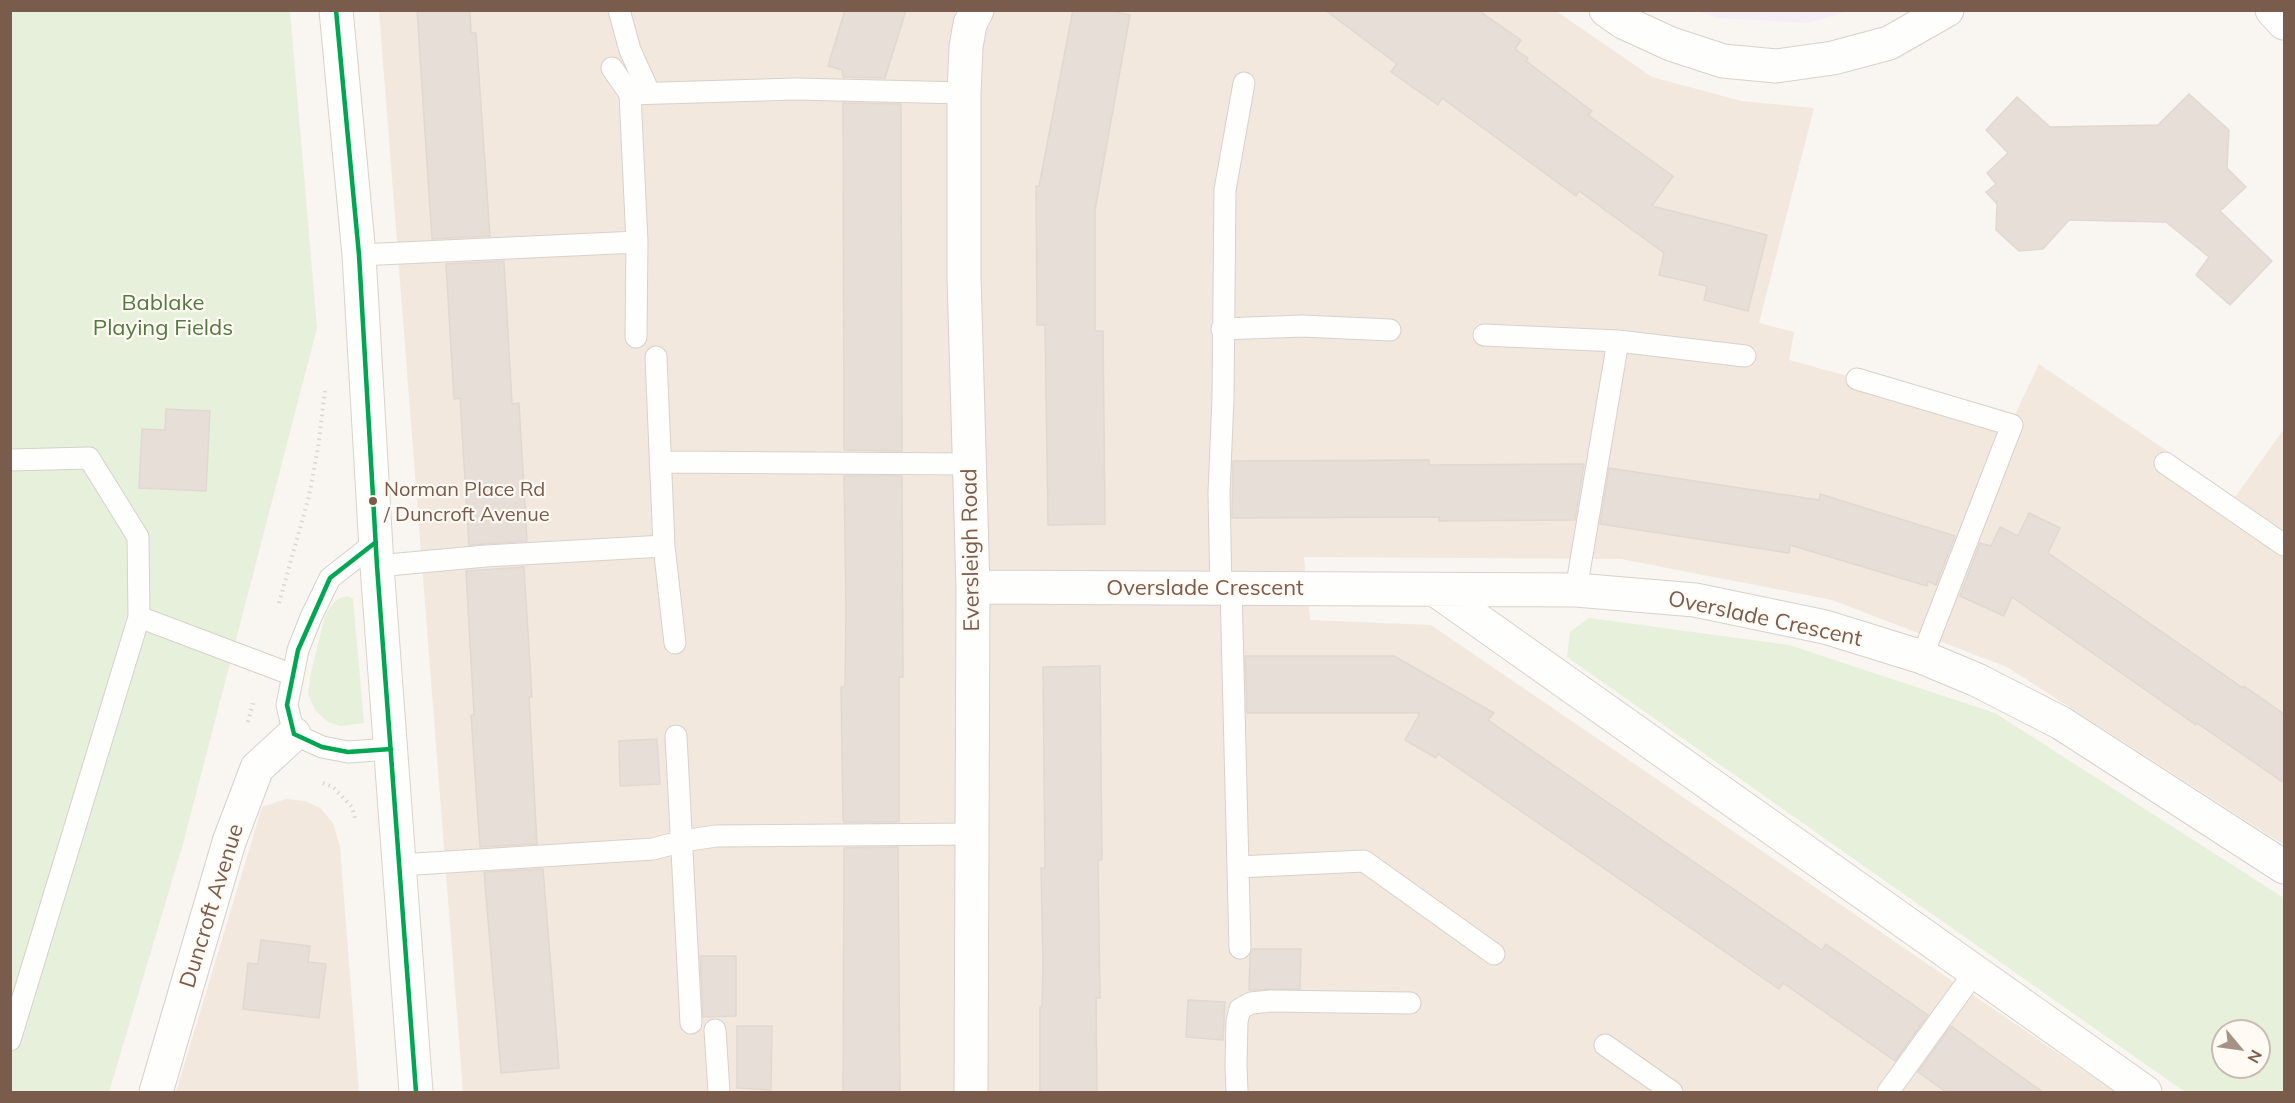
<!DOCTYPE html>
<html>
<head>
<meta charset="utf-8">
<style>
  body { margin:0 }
  #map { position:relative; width:2295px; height:1103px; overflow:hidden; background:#f9f5f0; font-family:Mulish,sans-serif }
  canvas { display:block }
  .frame { position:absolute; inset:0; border:12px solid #7a5c4d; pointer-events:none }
  .north { position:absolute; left:2211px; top:1019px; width:60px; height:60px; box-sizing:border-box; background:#fffaf3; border:2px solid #cabbb1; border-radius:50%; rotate:119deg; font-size:16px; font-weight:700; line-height:24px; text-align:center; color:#7a5c4d }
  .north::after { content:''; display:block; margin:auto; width:21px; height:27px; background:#a69286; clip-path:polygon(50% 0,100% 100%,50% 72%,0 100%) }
</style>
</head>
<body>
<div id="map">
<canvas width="2295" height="1103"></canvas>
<div class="frame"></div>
<div class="north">N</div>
</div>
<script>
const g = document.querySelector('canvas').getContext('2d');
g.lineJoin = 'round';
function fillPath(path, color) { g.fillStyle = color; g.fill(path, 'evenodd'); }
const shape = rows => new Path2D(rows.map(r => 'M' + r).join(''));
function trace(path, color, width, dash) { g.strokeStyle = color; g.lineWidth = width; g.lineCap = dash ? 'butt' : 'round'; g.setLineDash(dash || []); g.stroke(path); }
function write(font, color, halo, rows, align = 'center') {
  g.font = font + ' Mulish,sans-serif'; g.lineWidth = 4.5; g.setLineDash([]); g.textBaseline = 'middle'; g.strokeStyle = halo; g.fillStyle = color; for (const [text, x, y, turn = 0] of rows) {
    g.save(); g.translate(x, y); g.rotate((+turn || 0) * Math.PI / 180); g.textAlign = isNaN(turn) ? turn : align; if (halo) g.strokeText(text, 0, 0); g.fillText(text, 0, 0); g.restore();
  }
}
const residential = shape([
  [379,11,1556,11,1652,77,1741,101,1814,108,1759,323,1794,332,1789,360,2012,421,2039,364,2235,497,2284,429,2284,845,2007,667,1832,600,1621,559,1304,557,1310,620,1431,625,2115,1092,463,1092],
  [286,799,305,801,320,808,333,823,340,847,359,1092,176,1092,262,807]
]);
const education = shape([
  [1697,11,1697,10,1849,11,1808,23,1718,18]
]);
const green = shape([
  [10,11,290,11,317,328,183,844,109,1092,11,1092],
  [348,596,353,599,364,723,340,726,328,722,315,710,308,694,311,673,325,616,330,607,338,599],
  [1589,618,1789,645,1995,713,2284,898,2284,1092,2185,1092,1567,657,1570,632],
  [2223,1031,2259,1031,2259,1067,2223,1067]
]);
const building = shape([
  [417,10,470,10,471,33,476,33,490,236,432,239,417,10],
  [845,10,906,10,885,78,843,77,842,70,828,66,845,10],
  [1073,10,1106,10,1130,15,1095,210,1095,331,1103,331,1105,524,1048,525,1045,325,1037,325,1036,186,1039,186,1073,10],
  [1325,10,1478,10,1521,40,1515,49,1528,58,1526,61,1592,111,1588,115,1673,176,1652,206,1767,235,1748,311,1704,300,1707,286,1659,275,1664,253,1579,191,1576,196,1442,98,1438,105,1391,72,1397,64,1325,10],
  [2189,94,2229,130,2227,168,2246,187,2220,211,2272,261,2230,305,2196,275,2209,257,2166,222,2069,220,2043,249,2019,251,1996,230,1997,204,1986,192,1996,184,1987,173,2008,153,1986,130,2017,97,2050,127,2158,125,2189,94],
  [843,103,901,104,902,451,844,450,843,103],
  [504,261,512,404,519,403,527,541,469,545,460,398,454,399,446,264,504,261],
  [166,409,210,411,206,491,139,488,142,429,165,430,166,409],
  [1429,460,1429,465,1584,464,1575,520,1439,521,1439,517,1232,518,1233,461,1429,460],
  [1609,468,1819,500,1820,494,1955,536,1936,585,1928,581,1927,586,1790,545,1789,553,1600,524,1609,468],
  [844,476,902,476,903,677,899,677,899,822,844,822,843,819,841,687,845,687,846,610,844,476],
  [2029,513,2060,528,2048,553,2243,688,2244,686,2284,714,2284,783,2197,723,2196,725,2012,597,2004,616,1960,596,1980,543,1991,546,2000,527,2018,536,2029,513],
  [524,567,532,697,529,697,537,844,480,847,471,715,474,715,466,571,524,567],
  [1245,656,1394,656,1494,713,1488,720,1559,769,1822,950,1826,944,1928,1015,1895,1061,1783,983,1779,989,1438,754,1436,758,1405,740,1420,713,1247,713,1245,656],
  [1100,666,1102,860,1098,860,1100,998,1096,998,1097,1092,1040,1092,1040,1007,1042,1007,1043,963,1041,868,1045,868,1043,667,1100,666],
  [657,739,660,784,620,786,619,741,657,739],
  [898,847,900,1092,843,1092,844,848,898,847],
  [543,869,559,1068,501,1073,484,872,543,869],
  [261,940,310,946,308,962,326,964,319,1018,243,1009,248,963,258,964,261,940],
  [1253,949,1301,949,1300,989,1249,990,1250,956,1253,949],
  [700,956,736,956,736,1016,703,1017,700,956],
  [1188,1000,1225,1002,1223,1040,1186,1037,1188,1000],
  [737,1026,772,1026,771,1090,737,1088,737,1026],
  [1951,1026,1999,1061,2043,1092,1946,1092,1918,1072,1951,1026]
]);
const path = shape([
  [279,603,309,496,318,448,325,391],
  [248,722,253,703],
  [323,783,333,787,352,807,355,818]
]);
const lane = shape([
  [619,10,630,50,649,92],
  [612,68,630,94,637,242],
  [630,94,795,89,964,93],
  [359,255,637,242,636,337],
  [1222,329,1302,326,1390,330],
  [1484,335,1618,341],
  [656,357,664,546,675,643],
  [1857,379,2012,425,1922,657],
  [10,460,89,458,138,537,139,617],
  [660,462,969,464],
  [2165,463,2284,545],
  [376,542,330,578,311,617,298,650,287,705,294,734,322,747,348,752,391,749],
  [377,566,486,556,664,546],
  [1231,588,1240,948],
  [1221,589,1219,493,1223,398,1225,190,1244,83],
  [1576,590,1618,341,1745,356],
  [676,736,691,1023],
  [400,865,653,849,683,841,716,836,971,834],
  [1238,867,1364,861,1494,954],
  [715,1030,719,1092],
  [10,1040,139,617,293,675],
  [1605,1045,1672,1092],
  [1237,1092,1236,1066,1237,1021,1240,1009,1251,1003,1271,1001,1410,1003],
  [1888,1092,1974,973]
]);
const street = shape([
  [1606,10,1623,22,1671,44,1723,61,1776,66,1833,58,1889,43,1947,10],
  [2272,10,2284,23],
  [973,587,1576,590,1695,600,1825,627,1922,657,1977,680,2061,723,2284,867],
  [1437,591,2145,1092],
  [156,1092,229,842,257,768,294,734],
  [971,1092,973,587,964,277,964,93,966,47,970,24,977,10]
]);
const secondary = shape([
  [336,10,359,255,377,566,416,1092]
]);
const bus1 = shape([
  [336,10,359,255,377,566,416,1092],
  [376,542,330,578,298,650,287,705,294,734,322,747,348,752,391,749]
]);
const markers = [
  [373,501,5,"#7a5c4d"]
];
const busNames = [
  ["Norman Place Rd",384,490],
  ["/ Duncroft Avenue",384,515]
];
const parkNames = [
  ["Bablake",163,303],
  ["Playing Fields",163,328]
];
const streetNames = [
  ["Eversleigh Road",971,550,-91],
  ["Overslade Crescent",1205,588],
  ["Overslade Crescent",1765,619,12],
  ["Duncroft Avenue",212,906,-73]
];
fillPath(residential, '#f2e8de');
fillPath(education, '#f6eef6');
fillPath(green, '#e7f0db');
fillPath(building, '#e6ded7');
trace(building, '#e2d8d2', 1.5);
trace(lane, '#d7d1cb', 23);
trace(street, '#d7d1cb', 35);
trace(secondary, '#d9d2cb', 35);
trace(path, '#dcd5d0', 4, [1.5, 4.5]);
trace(lane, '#fefefd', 21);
trace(street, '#fefefd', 33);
trace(secondary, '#fefefd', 33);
trace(bus1, '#00a651', 4.5);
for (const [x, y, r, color] of markers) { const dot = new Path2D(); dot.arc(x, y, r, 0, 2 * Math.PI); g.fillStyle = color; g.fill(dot); trace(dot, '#fffaf3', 2); }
write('20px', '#7a5c4d', '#fffaf3', busNames, 'left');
write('22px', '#537a41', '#fffaf3', parkNames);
write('22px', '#7a5c4d', '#fffaf3', streetNames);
</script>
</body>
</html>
